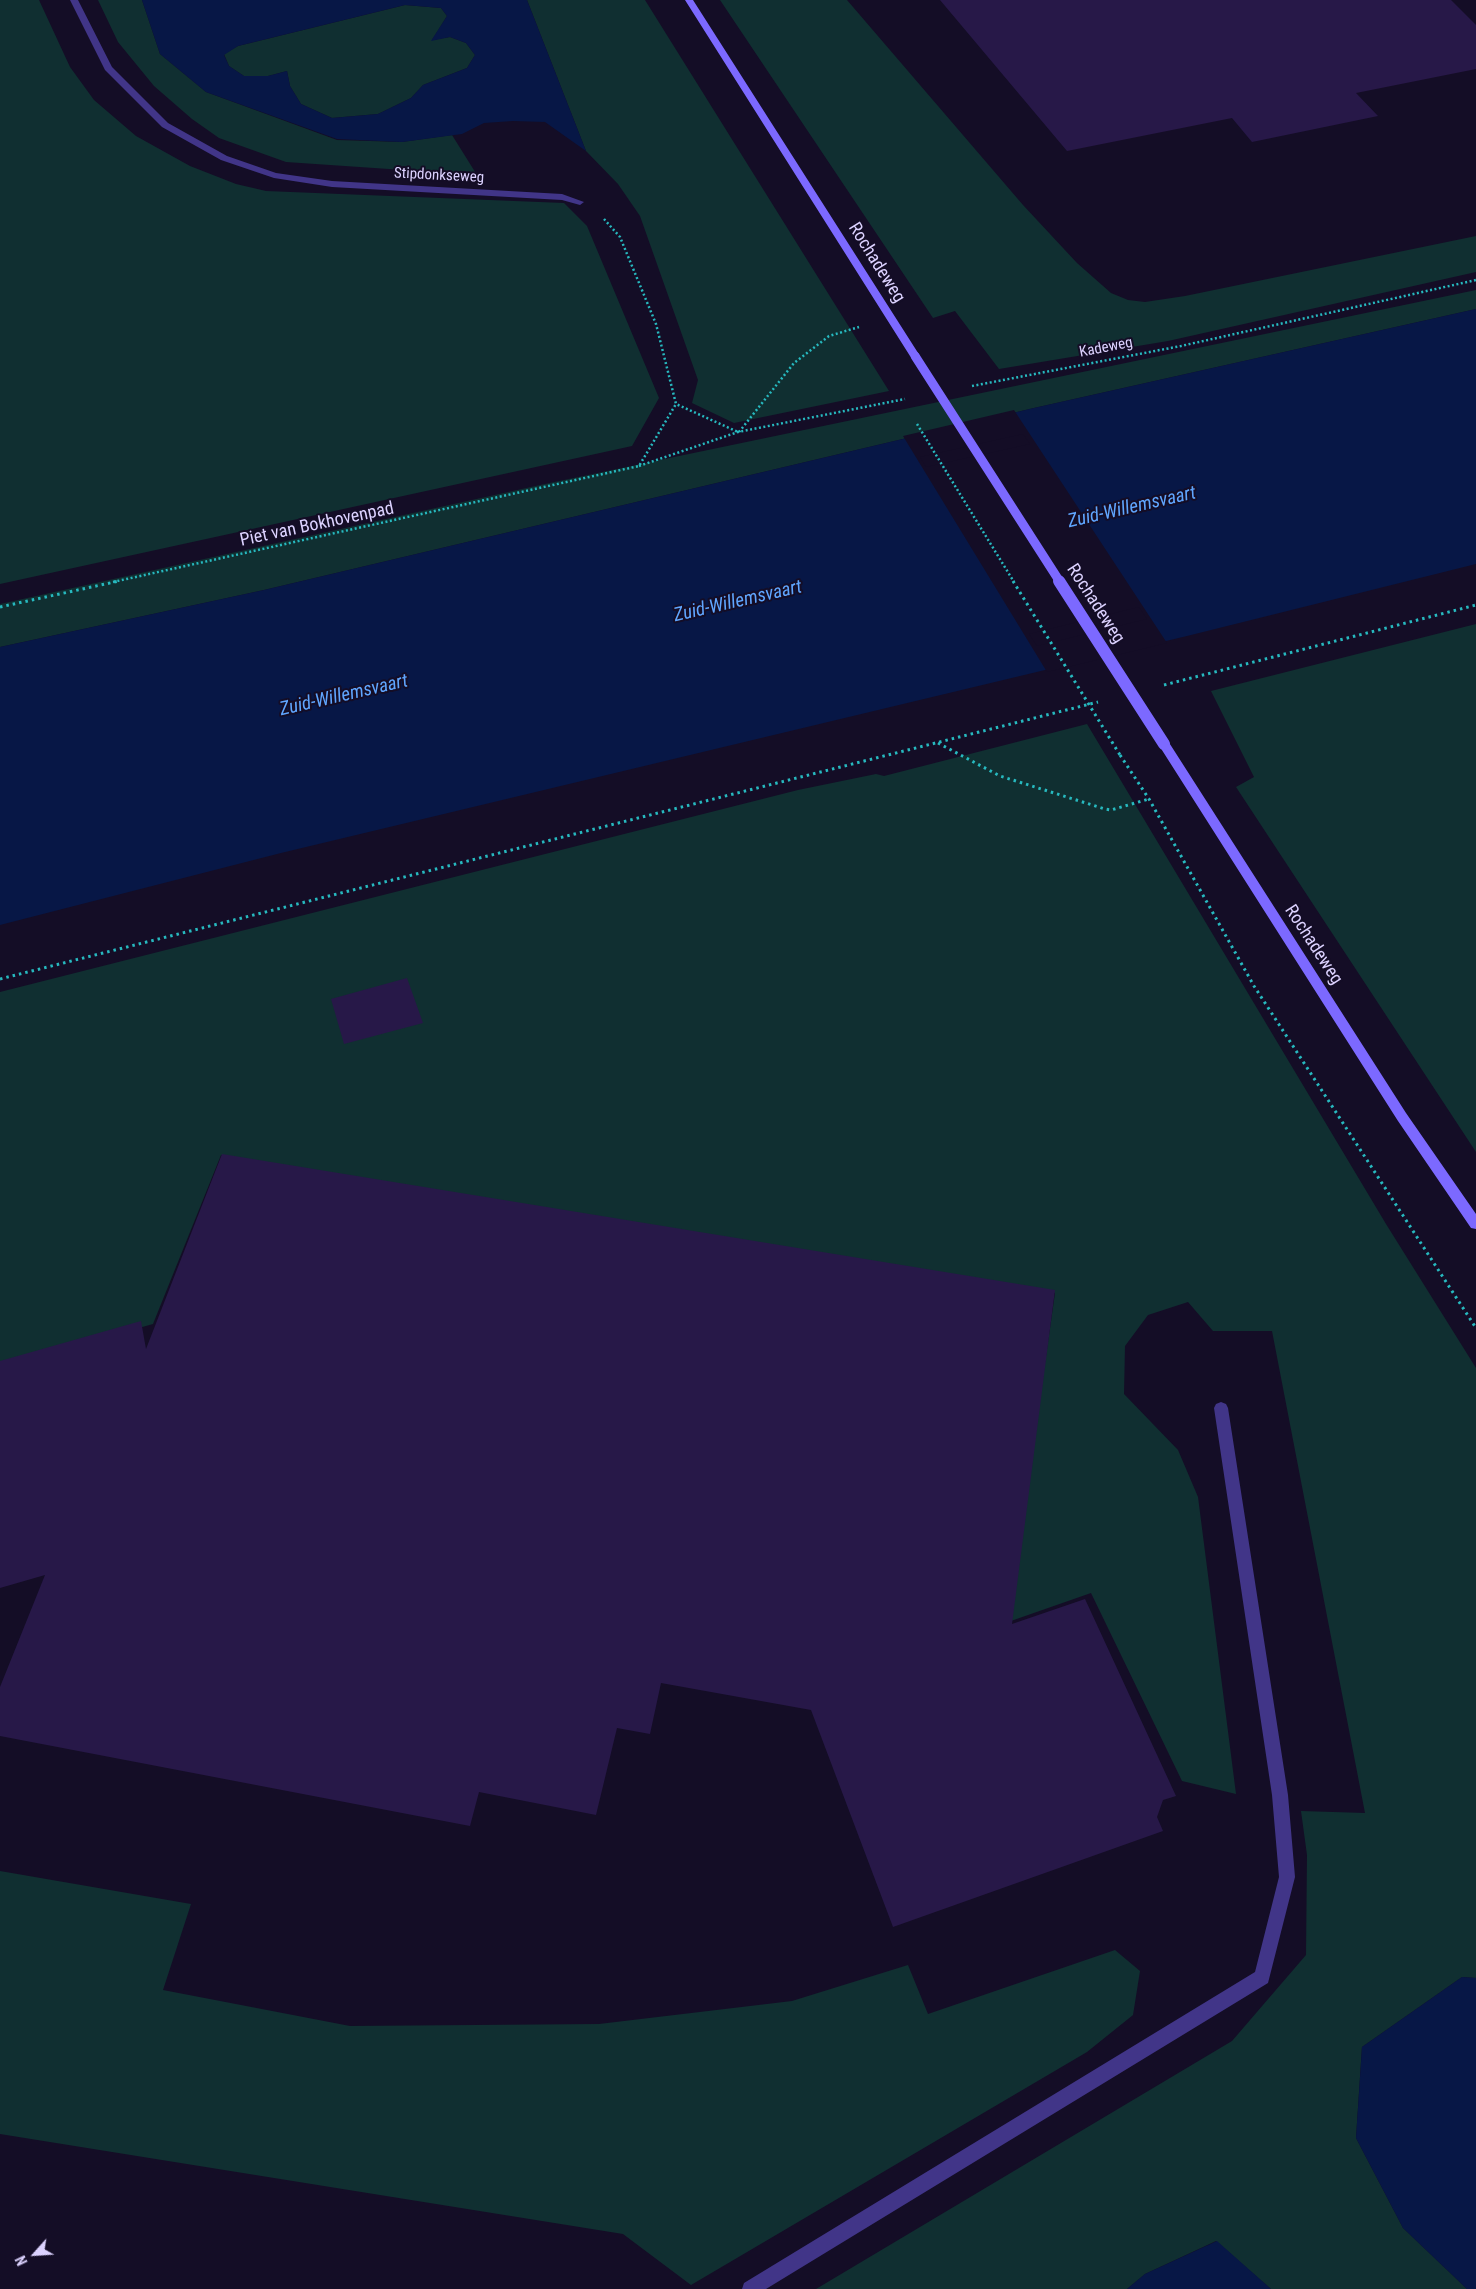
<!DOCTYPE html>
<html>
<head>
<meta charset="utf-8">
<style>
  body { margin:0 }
  #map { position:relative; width:1476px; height:2289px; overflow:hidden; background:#140d26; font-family:"Roboto Condensed",sans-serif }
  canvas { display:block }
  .north { position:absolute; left:10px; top:2229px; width:50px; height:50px; -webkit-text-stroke:4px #140d26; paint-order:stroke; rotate:244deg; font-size:14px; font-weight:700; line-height:20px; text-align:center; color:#dcd2ff }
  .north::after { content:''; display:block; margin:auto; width:18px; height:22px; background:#dcd2ff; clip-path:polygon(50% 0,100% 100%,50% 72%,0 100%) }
</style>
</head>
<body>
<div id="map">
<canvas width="1476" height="2289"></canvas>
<div class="north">N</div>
</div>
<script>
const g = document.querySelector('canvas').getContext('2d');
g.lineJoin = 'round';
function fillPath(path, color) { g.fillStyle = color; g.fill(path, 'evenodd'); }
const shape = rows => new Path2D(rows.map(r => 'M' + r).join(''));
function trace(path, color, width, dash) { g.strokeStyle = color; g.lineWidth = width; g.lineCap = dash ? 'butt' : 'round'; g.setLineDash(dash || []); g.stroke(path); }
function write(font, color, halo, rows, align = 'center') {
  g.font = font + ' "Roboto Condensed",sans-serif'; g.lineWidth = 4; g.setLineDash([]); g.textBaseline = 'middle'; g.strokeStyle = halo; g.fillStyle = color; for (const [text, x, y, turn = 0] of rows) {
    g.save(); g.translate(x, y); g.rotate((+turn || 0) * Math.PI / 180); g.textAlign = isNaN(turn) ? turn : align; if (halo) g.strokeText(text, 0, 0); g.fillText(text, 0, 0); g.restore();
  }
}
const green = shape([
  [0,0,39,0,70,67,94,100,136,136,190,166,236,184,266,191,564,203,587,226,659,398,632,446,0,584],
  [98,0,142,0,160,54,206,92,337,140,402,142,452,135,477,175,286,162,219,138,192,119,154,86,118,42],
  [527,0,645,0,889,391,734,423,692,403,698,380,640,216,618,184,586,151],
  [720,0,847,0,1023,205,1077,263,1111,293,1128,300,1145,302,1185,296,1476,236,1476,272,1168,341,999,369,955,311,933,318],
  [405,5,441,8,447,16,432,40,450,37,466,43,475,55,467,68,423,85,411,98,378,114,332,118,301,104,290,86,287,71,268,76,244,76,229,66,224,54,238,46],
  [1476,290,1476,309,1034,408,264,590,0,647,0,604,540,485],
  [1476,624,1476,1152,1236,787,1254,777,1211,691],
  [1087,724,1386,1224,1476,1368,1476,1978,1462,1977,1362,2047,1356,2138,1403,2228,1467,2289,1271,2289,1216,2241,1145,2274,1127,2289,816,2289,1232,2041,1306,1955,1307,1855,1301,1811,1365,1813,1272,1331,1213,1331,1188,1302,1148,1315,1125,1346,1124,1394,1178,1450,1198,1497,1236,1794,1182,1781,1091,1593,1008,1622,1055,1293,221,1155,153,1324,0,1367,0,992,798,790,876,774,884,776],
  [0,1871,191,1904,163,1990,350,2026,599,2024,792,2001,908,1965,928,2014,1115,1950,1140,1971,1133,2015,1087,2052,691,2285,623,2234,0,2134]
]);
const water = shape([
  [142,0,527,0,586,151,545,122,513,121,484,123,462,134,402,142,337,139,206,92,160,54],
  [405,5,441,8,447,16,431,41,450,37,466,43,475,55,467,68,423,85,411,98,378,114,332,118,301,104,290,86,287,71,268,76,244,76,229,66,224,55,238,46],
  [1476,309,1476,564,1187,636,281,853,0,925,0,647,264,590,1034,408],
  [1024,431,1033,445,925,470,916,455],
  [1140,604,1150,621,1036,649,1026,632],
  [1462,1977,1476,1978,1476,2289,1467,2289,1403,2228,1356,2138,1362,2047],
  [1217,2241,1271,2289,1127,2289,1145,2274]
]);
const pier = shape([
  [1014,410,1167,643,1047,672,903,436],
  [1023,434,1030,444,926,467,920,457],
  [1139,607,1147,619,1037,646,1029,634]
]);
const building = shape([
  [940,0,1451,0,1476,25,1476,69,1356,93,1378,116,1252,142,1232,118,1067,151],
  [407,978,423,1023,344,1044,331,999],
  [222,1154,1055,1290,1012,1624,1085,1599,1176,1796,1163,1800,1157,1817,1163,1831,893,1927,811,1710,661,1683,650,1734,617,1728,596,1815,479,1792,470,1826,0,1736,0,1687,45,1575,0,1588,0,1361,141,1321,146,1349]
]);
const pathFar1 = shape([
  [604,219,620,237,656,324,676,404,738,432],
  [972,386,1181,346,1476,280],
  [739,432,794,363,829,336,859,327],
  [639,466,738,432,905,399],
  [113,582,639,466,676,404]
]);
const path = shape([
  [0,607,119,581],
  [1164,685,1476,605],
  [938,743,1000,776,1105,809,1111,810,1149,799],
  [1120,755,1149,799,1254,986,1476,1328],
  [0,979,1098,702]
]);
const service = shape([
  [1221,1402,1226,1404,1228,1408,1288,1795,1295,1877,1268,1983,766,2289,742,2289,744,2283,1255,1972,1279,1877,1272,1795,1214,1408,1216,1404,1221,1402]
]);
const minor = shape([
  [70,0,78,0,112,67,168,123,227,156,276,173,332,181,562,194,584,202,580,205,562,200,332,187,274,178,221,160,162,127,105,70,70,0]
]);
const secondary = shape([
  [685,0,693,0,920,356,918,358,912,358,910,356,685,0],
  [1164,740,1168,741,1406,1113,1476,1214,1476,1229,1471,1228,1398,1121,1160,747,1159,744,1164,740]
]);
const pathBridgeFar1 = shape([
  [917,424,1014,582]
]);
const pathBridge = shape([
  [1013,581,1120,755]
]);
const secondaryBridgeFar1 = shape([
  [915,356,1060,582]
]);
const secondaryBridge = shape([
  [1059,581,1164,744]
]);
const farStreetnames = [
  ["Stipdonkseweg",439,176,3],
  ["Kadeweg",1106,348,-11]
];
const streetNames = [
  ["Rochadeweg",876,263,58],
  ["Piet van Bokhovenpad",317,525,-12],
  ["Rochadeweg",1095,604,57],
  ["Rochadeweg",1313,945,57]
];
const waterNames = [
  ["Zuid-Willemsvaart",1132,508,-13],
  ["Zuid-Willemsvaart",738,602,-13],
  ["Zuid-Willemsvaart",344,696,-13]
];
fillPath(green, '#102f31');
fillPath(water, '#071746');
fillPath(pier, '#140d26');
fillPath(building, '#271848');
trace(pathFar1, '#27b9bf', 2.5, [2, 2.5]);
trace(path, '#27b9bf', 3, [2.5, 4]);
fillPath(service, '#413588');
fillPath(minor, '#413588');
fillPath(secondary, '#7c69ff');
trace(pathBridgeFar1, '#27b9bf', 2.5, [2, 2.5]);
trace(pathBridge, '#27b9bf', 3, [2.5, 4]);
trace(secondaryBridgeFar1, '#7c69ff', 9);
trace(secondaryBridge, '#7c69ff', 12);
write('15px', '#dcd2ff', '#140d26', farStreetnames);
write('18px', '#dcd2ff', '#140d26', streetNames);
write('italic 19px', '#60a6ff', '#140d26', waterNames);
</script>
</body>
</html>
